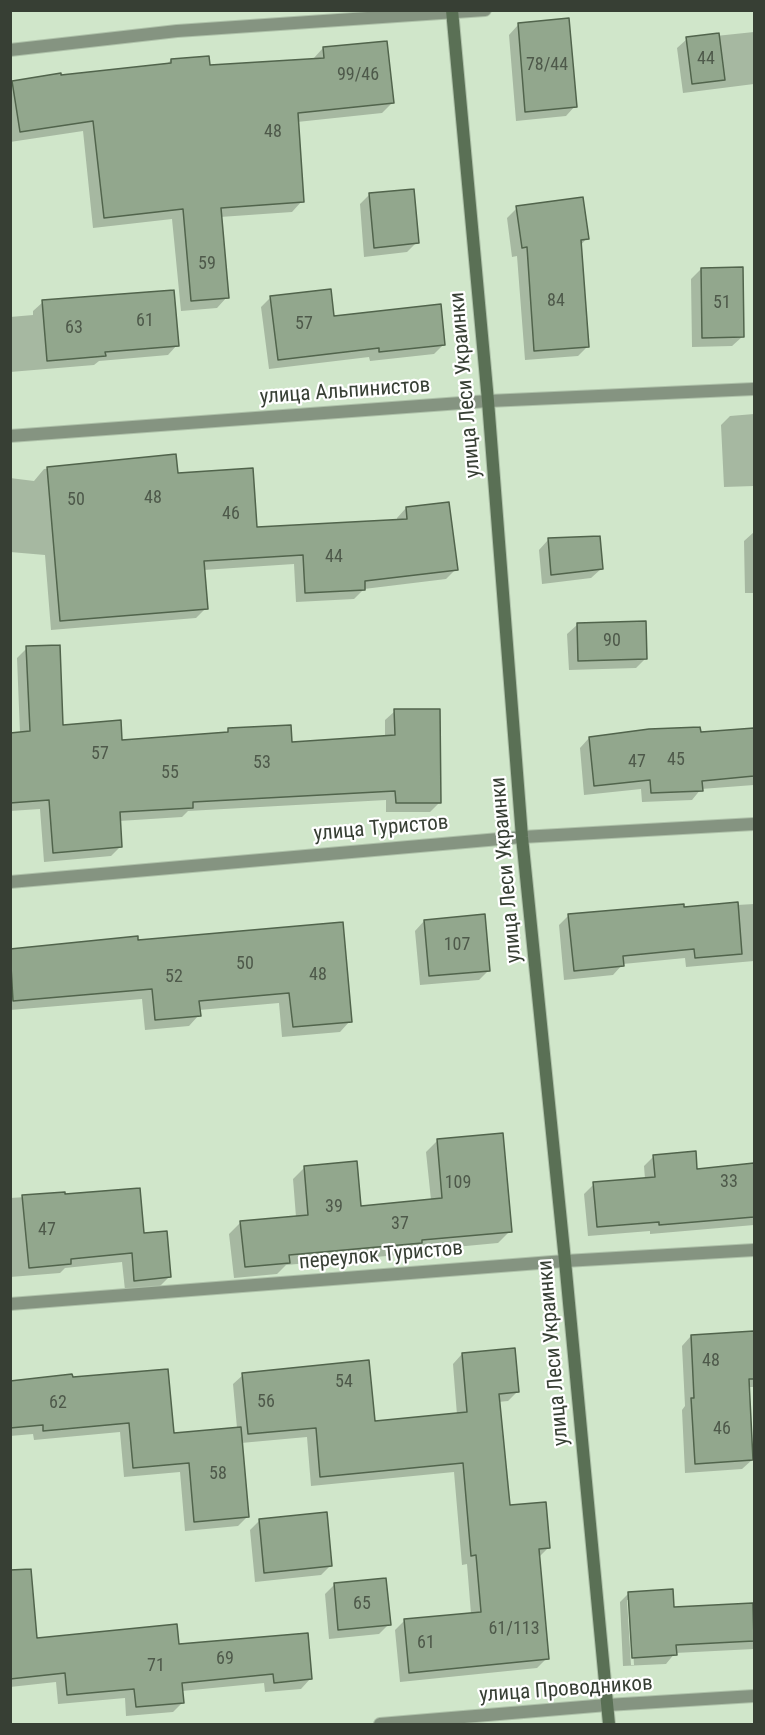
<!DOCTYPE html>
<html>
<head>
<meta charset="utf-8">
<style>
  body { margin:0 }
  #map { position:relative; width:765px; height:1735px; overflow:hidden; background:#d0e6ca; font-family:"Roboto Condensed",sans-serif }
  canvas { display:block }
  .frame { position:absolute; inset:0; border:12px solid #373f34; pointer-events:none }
</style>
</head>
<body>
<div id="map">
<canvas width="765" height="1735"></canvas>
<div class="frame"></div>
</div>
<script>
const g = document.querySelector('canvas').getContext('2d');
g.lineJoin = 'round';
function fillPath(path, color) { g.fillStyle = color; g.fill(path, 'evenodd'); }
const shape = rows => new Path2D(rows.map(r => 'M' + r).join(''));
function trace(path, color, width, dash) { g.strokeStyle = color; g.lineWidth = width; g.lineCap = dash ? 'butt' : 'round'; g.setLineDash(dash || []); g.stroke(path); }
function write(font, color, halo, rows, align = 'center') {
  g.font = font + ' "Roboto Condensed",sans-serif'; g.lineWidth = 4.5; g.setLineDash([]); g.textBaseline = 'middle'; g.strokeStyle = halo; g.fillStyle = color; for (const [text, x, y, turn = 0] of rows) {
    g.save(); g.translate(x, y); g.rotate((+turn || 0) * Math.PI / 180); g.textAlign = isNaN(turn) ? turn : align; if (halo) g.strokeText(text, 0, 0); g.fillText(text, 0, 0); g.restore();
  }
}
const shadow = shape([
  [518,25,575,106,566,116,516,121,509,35],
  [754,32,754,84,683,93,677,48,687,39],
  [323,48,392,103,382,113,297,122,302,201,292,212,220,217,227,297,217,308,181,311,172,219,93,228,83,131,10,142,10,84,13,82,166,65,171,60,209,67,313,59],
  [369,195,417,242,407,252,364,257,360,204],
  [517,208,587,238,580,246,588,346,578,356,525,360,517,256,512,257,507,218],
  [701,269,742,337,732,346,692,347,691,279],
  [271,297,332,317,444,344,434,354,370,361,369,357,269,369,261,307],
  [43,302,177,345,168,355,99,361,94,365,10,372,10,317,33,315,33,311],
  [754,414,754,486,724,487,721,425,730,416],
  [175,455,177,474,256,529,397,521,397,518,406,508,456,569,446,579,364,589,354,599,296,602,294,564,203,570,206,608,196,618,51,630,45,555,10,552,10,478,34,481,44,469],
  [754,532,754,593,745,593,744,541],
  [548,540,601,569,591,578,542,584,539,550],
  [577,625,646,658,636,668,569,670,567,634],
  [27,648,61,726,121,741,225,734,229,730,291,744,385,737,385,720,395,711,440,802,430,812,386,812,386,800,188,811,182,817,119,821,121,846,111,856,44,862,40,809,10,811,10,734,20,733,17,658],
  [754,729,754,785,701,789,692,800,642,802,641,789,584,795,580,748,589,738],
  [754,904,754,961,686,967,685,958,623,964,613,975,564,980,559,925,569,915],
  [424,921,489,970,479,980,420,985,415,931],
  [342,924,350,1021,340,1032,282,1037,279,1003,199,1010,199,1015,189,1026,145,1030,142,999,10,1010,10,950],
  [438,1140,510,1231,498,1243,412,1251,409,1254,286,1265,277,1274,234,1278,229,1234,241,1222,296,1217,293,1179,304,1168,360,1207,431,1200,426,1152],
  [654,1156,696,1170,754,1164,754,1225,650,1234,650,1231,588,1236,584,1194,594,1184,645,1179,644,1166],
  [139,1190,142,1235,170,1276,160,1286,125,1290,122,1262,65,1268,60,1273,10,1277,10,1198],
  [754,1332,754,1387,748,1387,752,1460,742,1469,685,1473,682,1410,685,1406,682,1346,691,1336],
  [462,1354,518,1391,508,1401,498,1402,508,1507,548,1548,538,1558,547,1658,537,1668,400,1682,395,1630,405,1620,471,1614,467,1564,462,1565,454,1472,311,1486,307,1437,241,1443,248,1516,238,1526,185,1531,180,1472,124,1477,120,1432,34,1440,33,1434,10,1436,10,1382,71,1378,173,1434,237,1428,233,1384,243,1375,374,1423,457,1415,453,1364],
  [260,1520,330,1566,321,1575,255,1582,250,1530],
  [335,1584,389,1624,379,1634,329,1639,325,1594],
  [629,1593,673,1608,754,1604,754,1649,675,1653,666,1664,623,1666,620,1602],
  [627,1600,630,1600,634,1665,631,1665],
  [10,1607,36,1639,177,1646,310,1679,301,1689,265,1692,264,1683,182,1691,183,1702,173,1712,126,1716,125,1698,58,1704,56,1682,10,1687]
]);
const building = shape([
  [569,18,577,107,525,112,518,23,569,18],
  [719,33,725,80,692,84,686,37,719,33],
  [387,41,394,103,298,113,304,202,221,208,229,298,191,301,183,209,104,218,93,121,20,132,12,81,61,73,61,75,171,63,171,59,209,56,210,65,324,58,323,47,387,41],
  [414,189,419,243,374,248,369,193,414,189],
  [583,197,589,239,581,240,589,347,534,351,527,247,522,248,516,206,583,197],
  [743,267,744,337,702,338,701,268,743,267],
  [331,289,334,316,441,304,445,345,379,352,379,348,278,360,270,296,331,289],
  [174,290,179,346,105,352,106,356,47,361,42,300,174,290],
  [176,454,178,473,253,468,257,527,407,519,406,507,449,502,458,570,365,581,365,590,305,593,303,555,204,561,208,609,60,621,47,467,176,454],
  [600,536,603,569,551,575,548,538,600,536],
  [646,621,647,659,578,661,577,623,646,621],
  [60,645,63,725,121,720,122,740,228,732,228,728,291,725,292,742,395,735,394,709,440,709,441,803,396,803,395,791,193,802,193,808,120,812,122,847,53,853,49,800,10,803,10,733,30,731,26,646,60,645],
  [700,727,701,732,754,728,754,776,702,781,703,791,651,793,650,780,594,786,589,737,649,729,700,727],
  [738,902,742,954,695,958,694,949,623,956,624,966,574,971,568,914,684,904,684,907,738,902],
  [485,914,490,971,429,976,424,920,485,914],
  [343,922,352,1022,293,1027,289,993,199,1001,201,1016,155,1020,152,989,13,1001,10,949,138,936,138,940,343,922],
  [503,1133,512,1232,422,1240,422,1243,289,1255,290,1263,245,1267,240,1221,308,1215,304,1166,357,1161,361,1206,442,1198,437,1139,503,1133],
  [696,1151,697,1169,754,1163,754,1217,659,1225,659,1222,597,1227,593,1182,655,1177,653,1155,696,1151],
  [140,1188,144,1233,167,1231,171,1277,134,1281,132,1253,71,1259,71,1264,29,1268,22,1195,65,1192,65,1194,140,1188],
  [754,1331,754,1379,749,1379,753,1460,695,1464,691,1398,694,1398,691,1335,754,1331],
  [515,1348,519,1392,499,1394,510,1505,546,1502,550,1548,539,1549,549,1659,409,1673,404,1619,481,1612,476,1555,471,1556,463,1463,320,1477,316,1428,248,1434,242,1373,369,1360,375,1421,467,1412,462,1353,515,1348],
  [168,1369,174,1433,241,1427,249,1517,194,1522,189,1463,133,1468,129,1423,43,1431,43,1425,10,1428,10,1381,72,1374,73,1377,168,1369],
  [327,1512,332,1566,264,1573,259,1519,327,1512],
  [31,1569,37,1638,177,1624,179,1644,308,1633,312,1679,274,1683,273,1674,182,1683,184,1703,136,1707,134,1689,67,1695,65,1673,10,1679,10,1570,31,1569],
  [386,1578,391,1625,338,1630,334,1583,386,1578],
  [673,1589,674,1607,753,1603,754,1641,676,1645,677,1655,632,1658,628,1592,673,1589]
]);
const minor = shape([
  [10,50,177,31,485,10],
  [10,436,488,401,754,389],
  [10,882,522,837,754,824],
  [10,1304,565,1261,754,1250],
  [380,1724,607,1705,754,1696]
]);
const secondary = shape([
  [452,10,488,401,522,837,565,1261,609,1724]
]);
const numberNames = [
  ["44",706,59],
  ["78/44",547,65],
  ["99/46",358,75],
  ["48",273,132],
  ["59",207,264],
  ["84",556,301],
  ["51",722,303],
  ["61",145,321],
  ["57",304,324],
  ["63",74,328],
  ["48",153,498],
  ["50",76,500],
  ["46",231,514],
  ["44",334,557],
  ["90",612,641],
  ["57",100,754],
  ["45",676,760],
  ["47",637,762],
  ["53",262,763],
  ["55",170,773],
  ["107",457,945],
  ["50",245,964],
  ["48",318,975],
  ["52",174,977],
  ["33",729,1182],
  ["109",458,1183],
  ["39",334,1207],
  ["37",400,1224],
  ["47",47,1230],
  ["48",711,1361],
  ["54",344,1382],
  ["56",266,1402],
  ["62",58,1403],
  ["46",722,1429],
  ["58",218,1474],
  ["65",362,1604],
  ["61/113",514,1629],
  ["61",426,1643],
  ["69",225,1659],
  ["71",156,1666]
];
const streetNames = [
  ["улица Леси Украинки",466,385,-95],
  ["улица Альпинистов",345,392,-4],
  ["улица Туристов",381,829,-5],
  ["улица Леси Украинки",507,870,-95],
  ["переулок Туристов",381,1256,-5],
  ["улица Леси Украинки",554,1353,-95],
  ["улица Проводников",566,1690,-4]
];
fillPath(shadow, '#0003');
fillPath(building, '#92a78d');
trace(building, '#51644c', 1.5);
trace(minor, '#aec1a9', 14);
trace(secondary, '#aec1a9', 14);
trace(minor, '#859481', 12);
trace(secondary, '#5a7055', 12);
write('18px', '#4e594a', null, numberNames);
write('21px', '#373f34', '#fff', streetNames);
</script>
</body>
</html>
